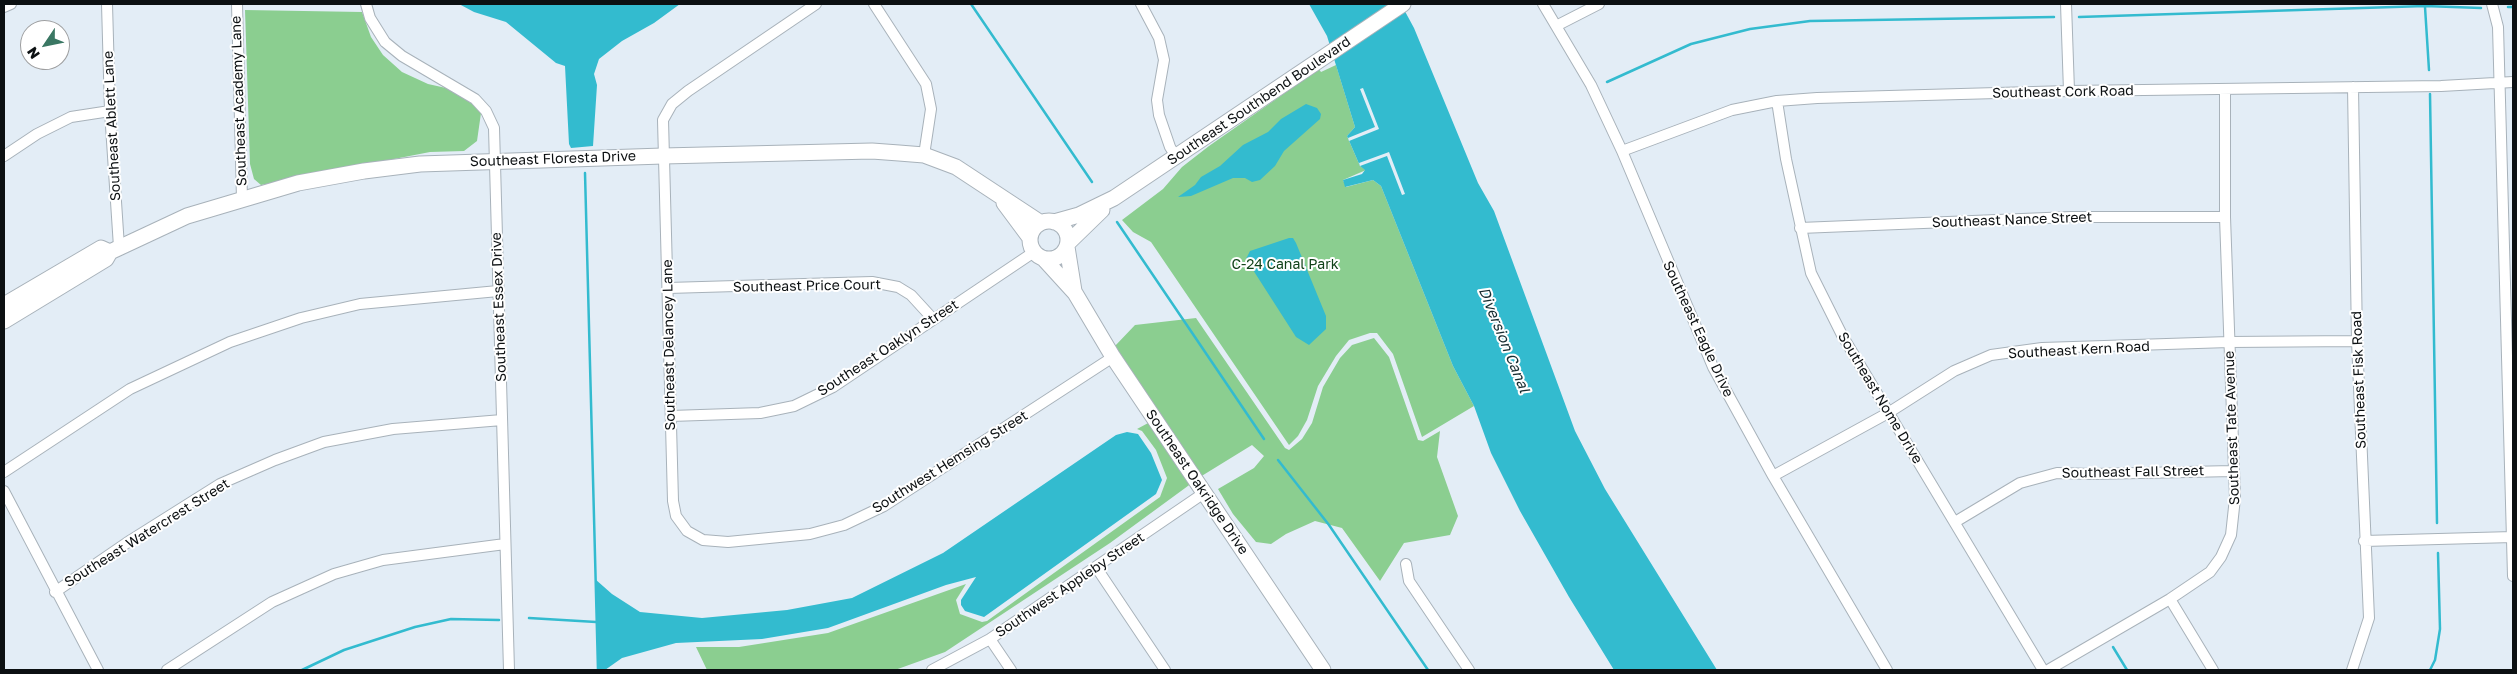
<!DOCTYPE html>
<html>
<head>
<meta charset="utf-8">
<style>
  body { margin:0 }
  #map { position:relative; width:2517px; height:674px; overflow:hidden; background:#e3edf6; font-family:"Golos Text",sans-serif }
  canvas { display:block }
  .frame { position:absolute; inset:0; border:5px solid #0c1012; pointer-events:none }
  .north { position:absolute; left:20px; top:20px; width:50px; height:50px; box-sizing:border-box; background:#fff; border:1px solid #9e9fa0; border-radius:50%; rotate:236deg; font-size:14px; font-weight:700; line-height:20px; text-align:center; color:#0c1012 }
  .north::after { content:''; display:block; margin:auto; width:18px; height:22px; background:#3a7763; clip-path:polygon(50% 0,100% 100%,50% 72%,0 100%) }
</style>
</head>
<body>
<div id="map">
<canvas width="2517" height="674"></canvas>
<div class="frame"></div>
<div class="north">N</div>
</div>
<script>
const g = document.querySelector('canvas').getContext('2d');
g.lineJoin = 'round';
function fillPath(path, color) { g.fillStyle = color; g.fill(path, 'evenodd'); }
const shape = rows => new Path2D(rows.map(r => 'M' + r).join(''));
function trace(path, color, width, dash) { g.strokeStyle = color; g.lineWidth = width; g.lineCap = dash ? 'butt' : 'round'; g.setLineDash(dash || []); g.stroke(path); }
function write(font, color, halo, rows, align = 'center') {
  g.font = font + ' "Golos Text",sans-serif'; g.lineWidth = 4; g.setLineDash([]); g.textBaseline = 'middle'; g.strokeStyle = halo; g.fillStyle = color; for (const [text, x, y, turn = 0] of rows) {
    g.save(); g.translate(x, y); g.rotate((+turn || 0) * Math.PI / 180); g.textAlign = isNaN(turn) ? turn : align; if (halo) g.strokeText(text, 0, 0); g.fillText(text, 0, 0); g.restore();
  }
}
const green = shape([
  [245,10,362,12,371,37,383,55,402,72,428,84,446,88,471,103,481,113,477,141,464,151,430,152,261,185,254,179,250,164],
  [1336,65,1355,127,1347,136,1360,166,1366,170,1343,180,1346,187,1373,180,1381,186,1453,366,1474,406,1422,437,1393,354,1377,333,1370,333,1349,340,1336,356,1318,386,1307,420,1298,436,1289,445,1151,242,1133,232,1122,220,1163,189,1182,167,1209,146,1319,69,1321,72],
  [1196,318,1285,448,1289,450,1302,439,1312,423,1323,387,1340,358,1352,345,1374,338,1389,357,1418,440,1423,441,1440,431,1437,457,1458,516,1450,535,1404,543,1380,581,1342,528,1315,521,1286,534,1271,544,1256,542,1233,514,1218,489,1254,468,1264,456,1252,445,1200,477,1115,346,1135,325],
  [1150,422,1192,483,1110,543,945,652,895,670,707,670,696,647,739,647,828,633,966,584,956,600,960,614,982,622,987,621,1160,497,1167,478,1156,450,1142,431,1137,429]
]);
const water = shape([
  [459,4,680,4,654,23,622,41,599,59,594,74,597,85,593,146,571,148,569,144,565,66,556,63,506,22,474,12],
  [1309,4,1401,4,1414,28,1478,183,1494,211,1575,431,1605,489,1717,670,1614,670,1569,597,1520,511,1491,453,1474,406,1453,366,1381,186,1373,180,1345,187,1343,180,1362,174,1365,170,1360,166,1347,136,1355,127,1327,36],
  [1306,104,1317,108,1321,114,1320,119,1284,151,1275,166,1260,180,1252,182,1245,178,1233,178,1191,196,1178,197,1195,185,1201,177,1220,166,1243,145,1268,132,1281,119],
  [1289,238,1293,238,1296,243,1326,316,1326,329,1309,345,1296,337,1246,259,1250,251],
  [1127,432,1138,434,1151,453,1162,480,1156,494,984,617,965,611,961,605,961,600,976,577,946,585,828,628,762,639,676,643,622,658,605,670,598,670,595,579,612,594,640,612,702,618,787,610,852,598,943,553,1116,435]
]);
const pier = shape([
  [1363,88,1379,129,1349,141,1348,138,1375,127,1360,89],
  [1389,152,1405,194,1402,195,1387,156,1360,166,1359,163]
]);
const stream = shape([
  [971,4,1092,182],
  [2425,7,2429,70],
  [2508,7,2513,7],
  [2079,17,2425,6,2481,8],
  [1607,82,1691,44,1750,29,1810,21,2054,17],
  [2430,94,2437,523],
  [585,173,598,670],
  [1117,222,1264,439],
  [1278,460,1329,525,1428,670],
  [529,618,596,622],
  [2113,647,2127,670],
  [302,670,344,650,415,627,451,619,499,620],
  [2430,670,2435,660,2440,629,2438,553]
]);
const street = shape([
  [107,4,110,111,119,247],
  [237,4,242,199],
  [366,4,370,18,385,42,402,56,475,99,486,111,494,128,509,670],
  [816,4,688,91,672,104,663,120,673,501,676,516,687,531,703,540,728,542,810,534,844,525,884,506,1113,357],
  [874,4,926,84,931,109,924,155],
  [1141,4,1159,38,1164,60,1157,100,1159,115,1170,147,1176,157],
  [1543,4,1591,85,1622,151,1713,367,1773,476,1887,670],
  [2066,4,2069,91],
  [2492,4,2498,27,2513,576],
  [4,7,11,4],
  [1556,26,1599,4],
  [1777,101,1786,159,1811,273,1842,335,2043,670],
  [1622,151,1732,110,1777,101,1817,98,2069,91,2441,86,2513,82],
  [4,156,37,134,71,117,110,111],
  [1800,228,2071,217,2225,217],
  [668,288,872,282,898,287,911,295,933,319],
  [671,416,760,413,794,406,833,387,1034,252],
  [4,472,130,389,230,342,301,318,360,304,498,291],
  [1773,476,1888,413,1954,371,1991,355,2042,348,2229,342,2357,341],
  [4,491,98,670],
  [1955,522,2020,483,2057,473,2093,474,2233,471],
  [2364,541,2513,537],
  [1406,564,1409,581,1469,670],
  [1096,567,1165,670],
  [55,592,131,540,220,484,275,460,324,442,393,429,502,420],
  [2170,599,2213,670],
  [990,639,1011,670],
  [167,670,272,602,334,574,383,560,505,544],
  [932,670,990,639,1204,493],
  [2048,670,2170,599,2210,572,2221,557,2231,535,2235,498,2225,217,2225,89],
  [2352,670,2369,618,2357,341,2353,87]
]);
const secondary = shape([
  [1004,203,1030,238],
  '1030 240a19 19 0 1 1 38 0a19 19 0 1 1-38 0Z',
  [1054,222,1079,215,1114,198,1403,4],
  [1068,243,1102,210],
  [1067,247,1074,291],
  [1044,259,1075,293,1113,357,1323,670],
  [4,305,101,248,110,252],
  [4,321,106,259,110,252,187,216,298,183,364,171,420,164,663,156,872,151,899,153,924,155,956,167,1041,223]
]);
const streetNames = [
  ["Southeast Cork Road",2063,92,-1],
  ["Southeast Academy Lane",239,101,-92],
  ["Southeast Southbend Boulevard",1259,101,-34],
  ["Southeast Ablett Lane",112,126,-93],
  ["Southeast Floresta Drive",553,159,-2],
  ["Southeast Nance Street",2012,220,-2],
  ["Southeast Price Court",807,286,-1],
  ["Southeast Essex Drive",499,307,-92],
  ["Southeast Eagle Drive",1698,329,65],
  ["Southeast Delancey Lane",669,345,-91],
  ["Southeast Oaklyn Street",888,348,-33],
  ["Southeast Kern Road",2079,350,-3],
  ["Southeast Fisk Road",2359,380,-92],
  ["Southeast Nome Drive",1880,398,59],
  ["Southeast Tate Avenue",2232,428,-92],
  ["Southwest Hemsing Street",950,462,-32],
  ["Southeast Fall Street",2133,472,-1],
  ["Southeast Oakridge Drive",1197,482,56],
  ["Southeast Watercrest Street",147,533,-32],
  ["Southwest Appleby Street",1070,585,-34]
];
const parkNames = [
  ["C-24 Canal Park",1285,265]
];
const waterNames = [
  ["Diversion Canal",1504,340,68]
];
fillPath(green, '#8bce90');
fillPath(water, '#33bbcf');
fillPath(pier, '#e3edf6');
trace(stream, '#33bbcf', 2.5);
trace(street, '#a8b2ba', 12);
trace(secondary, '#a8b2ba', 17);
trace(street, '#fff', 10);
trace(secondary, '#fff', 15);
write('14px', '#0c1012', '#fff', streetNames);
write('14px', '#114219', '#fff', parkNames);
write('italic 15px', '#172d31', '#fff', waterNames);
</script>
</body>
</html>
